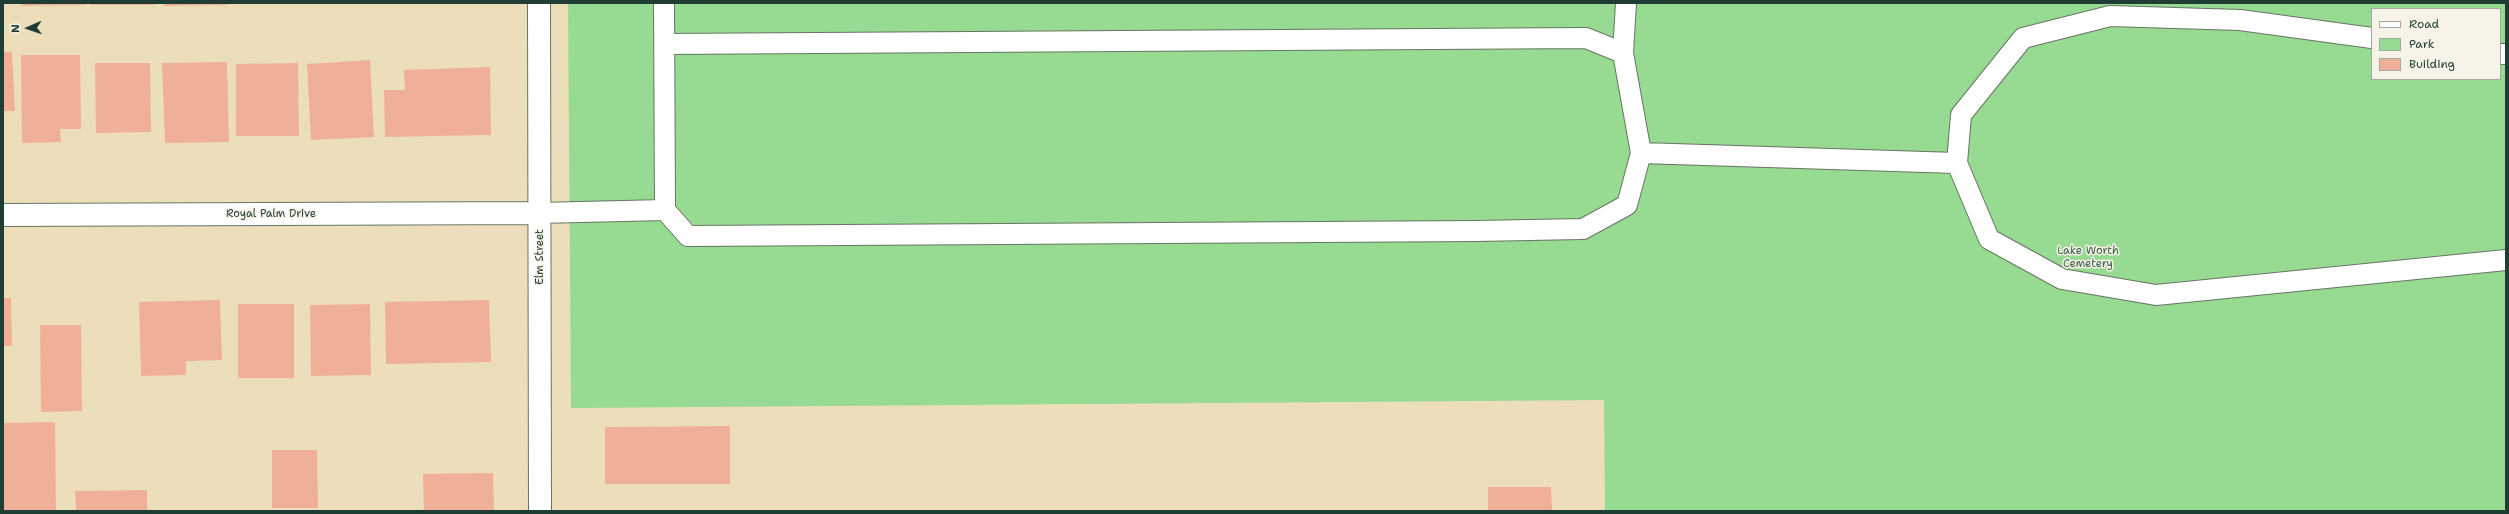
<!DOCTYPE html>
<html>
<head>
<meta charset="utf-8">
<style>
  body { margin:0 }
  #map { position:relative; width:2509px; height:514px; overflow:hidden; background:#ecdebb; font-family:"Shantell Sans",sans-serif }
  canvas { display:block }
  .frame { position:absolute; inset:0; border:4px solid #1f3d34; pointer-events:none }
  .legend { position:absolute; left:2371px; top:8px; width:130px; height:72px; box-sizing:border-box; background:#f7f3e8; border:1px solid #a1aaa0; margin:0; padding:5px 7px; list-style:none; font-size:12px; color:#1f3d34 }
  .legend li { display:flex; align-items:center; gap:8px; height:20px }
  .legend b { width:20px; border:1px solid #a1aaa0 }
  .north { position:absolute; left:8px; top:8px; width:40px; height:40px; -webkit-text-stroke:3px #f7f3e8; paint-order:stroke; rotate:268deg; font-size:11px; font-weight:700; line-height:16px; text-align:center; color:#1f3d34 }
  .north::after { content:''; display:block; margin:auto; width:14px; height:18px; background:#1f3d34; clip-path:polygon(50% 0,100% 100%,50% 72%,0 100%) }
</style>
</head>
<body>
<div id="map">
<canvas width="2509" height="514"></canvas>
<div class="frame"></div>
<ul class="legend">
<li><b style="height:5px;background:#fff"></b>Road</li>
<li><b style="height:11px;background:#97da92"></b>Park</li>
<li><b style="height:11px;background:#efb097"></b>Building</li>
</ul>
<div class="north">N</div>
</div>
<script>
const g = document.querySelector('canvas').getContext('2d');
g.lineJoin = 'round';
function fillPath(path, color) { g.fillStyle = color; g.fill(path, 'evenodd'); }
const shape = rows => new Path2D(rows.map(r => 'M' + r).join(''));
function trace(path, color, width, dash) { g.strokeStyle = color; g.lineWidth = width; g.lineCap = dash ? 'butt' : 'round'; g.setLineDash(dash || []); g.stroke(path); }
function write(font, color, halo, rows, align = 'center') {
  g.font = font + ' "Shantell Sans",sans-serif'; g.lineWidth = 3; g.setLineDash([]); g.textBaseline = 'middle'; g.strokeStyle = halo; g.fillStyle = color; for (const [text, x, y, turn = 0] of rows) {
    g.save(); g.translate(x, y); g.rotate((+turn || 0) * Math.PI / 180); g.textAlign = isNaN(turn) ? turn : align; if (halo) g.strokeText(text, 0, 0); g.fillText(text, 0, 0); g.restore();
  }
}
const green = shape([
  [568,3,2506,3,2506,511,1605,511,1604,400,571,408],
  [2372,9,2500,9,2500,79,2372,79]
]);
const building = shape([
  [21,3,86,3,86,5,21,6],
  [91,3,156,3,156,5,91,5],
  [164,3,228,3,228,5,164,6],
  [3,52,12,52,15,111,3,111],
  [21,55,80,55,81,129,60,129,61,142,22,143],
  [370,60,374,137,311,140,307,64],
  [227,62,229,142,165,143,162,63],
  [95,63,150,63,151,132,96,133],
  [298,63,299,136,236,136,236,64],
  [490,67,491,135,385,137,384,90,405,90,404,70],
  [3,298,11,298,12,346,3,346],
  [220,300,222,360,186,361,186,375,141,376,139,302],
  [489,300,491,362,386,364,385,302],
  [238,304,294,304,294,378,238,378],
  [370,304,371,375,311,376,310,305],
  [40,325,81,325,82,411,41,412],
  [55,422,56,511,3,511,3,423],
  [730,426,730,484,605,484,605,427],
  [272,450,317,450,318,508,272,508],
  [493,473,494,511,424,511,423,474],
  [1488,487,1551,487,1552,511,1488,511],
  [147,490,147,511,76,511,75,491]
]);
const service = shape([
  [664,3,665,210,688,236,1476,231,1583,229,1627,205,1641,153,1957,163],
  [2372,38,2240,20,2110,16,2023,38,1961,115,1957,163,1989,239,2062,279,2156,295,2506,260],
  [664,44,1586,38,1623,53,1641,153],
  [1623,53,1626,3],
  [2500,54,2506,54],
  [539,213,665,210]
]);
const minor = shape([
  [539,3,540,511],
  [3,215,539,213]
]);
const streetNames = [
  ["Royal Palm Drive",271,214],
  ["Elm Street",540,257,-90]
];
const parkNames = [
  ["Lake Worth",2088,251],
  ["Cemetery",2088,264]
];
fillPath(green, '#97da92');
fillPath(building, '#efb097');
trace(service, '#677563', 22);
trace(minor, '#677563', 24);
trace(service, '#fff', 20);
trace(minor, '#fff', 22);
write('11px', '#1f3d34', '#f7f3e8', streetNames);
write('11px', '#375c47', '#f7f3e8', parkNames);
</script>
</body>
</html>
